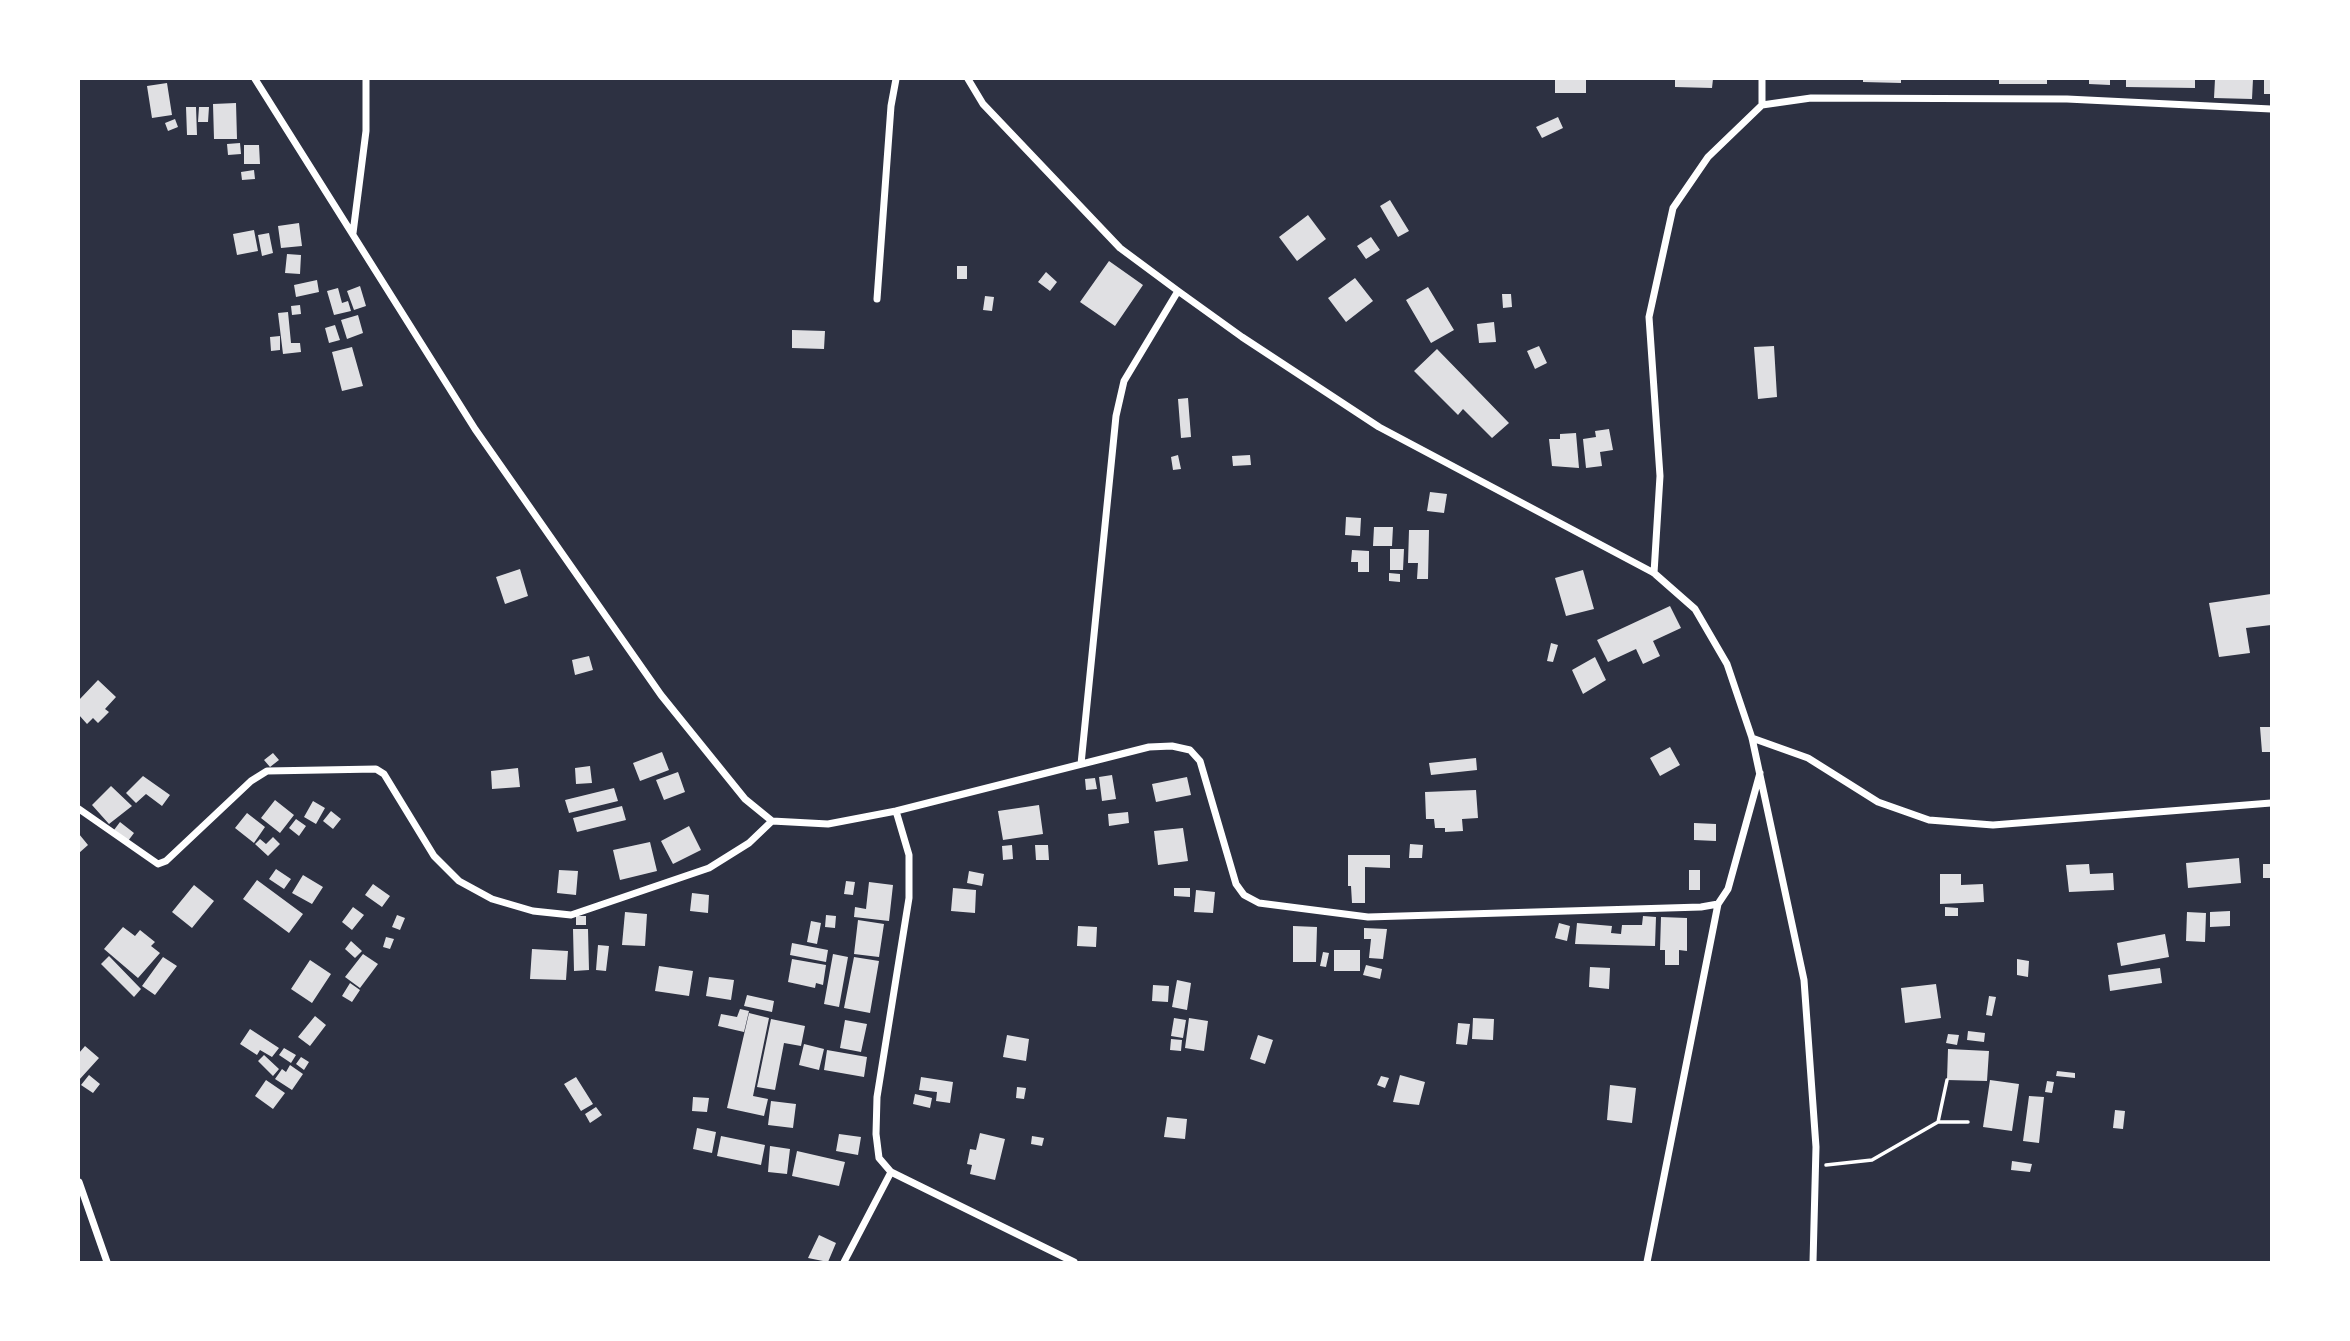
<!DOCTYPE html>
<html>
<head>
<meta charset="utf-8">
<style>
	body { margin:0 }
	#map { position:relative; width:2350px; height:1341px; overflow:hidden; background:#2d3142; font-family:Mulish,sans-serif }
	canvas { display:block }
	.frame { position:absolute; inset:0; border:80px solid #fff; pointer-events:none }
</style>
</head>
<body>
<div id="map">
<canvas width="2350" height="1341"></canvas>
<div class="frame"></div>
</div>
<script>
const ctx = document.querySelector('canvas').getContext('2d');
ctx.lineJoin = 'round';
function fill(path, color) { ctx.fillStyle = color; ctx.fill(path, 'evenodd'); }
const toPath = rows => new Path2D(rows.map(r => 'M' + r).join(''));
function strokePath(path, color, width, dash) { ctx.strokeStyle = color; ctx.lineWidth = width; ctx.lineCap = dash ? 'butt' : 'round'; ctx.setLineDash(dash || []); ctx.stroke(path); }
const building = toPath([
	[1555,79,1586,79,1586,93,1555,93],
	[1675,79,1713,79,1712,88,1675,87],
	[1863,79,1901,79,1901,83,1863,82],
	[1999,79,2047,79,2047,84,1999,84],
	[2089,79,2110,79,2110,85,2089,84],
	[2126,79,2195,79,2195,88,2126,87],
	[2215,79,2253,79,2252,99,2214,98],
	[2264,79,2271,79,2271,94,2264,94],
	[167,83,172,115,152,118,147,86],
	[236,103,237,139,214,139,213,104],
	[186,107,196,107,197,135,187,135],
	[199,107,209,107,208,122,198,122],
	[1558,117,1563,128,1542,138,1536,127],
	[175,119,178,127,168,131,165,123],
	[240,143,241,154,228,155,227,144],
	[244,145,259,145,260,164,244,164],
	[254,170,255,179,242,180,241,172],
	[1390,200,1409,231,1398,237,1380,206],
	[1308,215,1326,239,1297,261,1279,237],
	[299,223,302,246,281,248,278,226],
	[254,230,258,251,237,255,233,234],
	[269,233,273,253,262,256,258,235],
	[1371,237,1380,250,1366,259,1357,246],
	[287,254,301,255,300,274,285,273],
	[1109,261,1143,285,1115,326,1080,302],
	[957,266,967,266,967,279,957,279],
	[1046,272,1057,282,1050,291,1038,282],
	[1355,278,1373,301,1346,322,1328,298],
	[317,280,319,292,296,297,294,285],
	[360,286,366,306,354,310,347,291],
	[1428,287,1454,330,1431,343,1406,300],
	[338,288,342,303,348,301,351,311,334,315,327,291],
	[1502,294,1511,294,1512,307,1503,308],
	[985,296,994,297,992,311,983,310],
	[300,305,301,314,292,315,291,306],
	[288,312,291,343,300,343,301,352,283,354,278,313],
	[358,315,363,333,347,339,341,320],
	[1494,322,1496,342,1479,343,1477,324],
	[335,325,340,340,329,343,325,328],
	[792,330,825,331,824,349,792,348],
	[280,336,280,350,271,351,270,337],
	[1539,346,1547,363,1535,369,1527,351],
	[1774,346,1777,397,1758,399,1754,347],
	[352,347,363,386,342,391,332,352],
	[1437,349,1509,423,1492,438,1463,409,1458,415,1414,371],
	[1188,398,1191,437,1181,438,1178,399],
	[1609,429,1613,450,1600,452,1602,466,1586,468,1583,439,1596,437,1595,431],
	[1576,433,1579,468,1552,466,1549,439,1560,439,1560,434],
	[1178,455,1181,469,1173,470,1171,457],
	[1250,455,1251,465,1233,466,1232,456],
	[1430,492,1447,494,1444,513,1427,511],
	[1346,517,1361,518,1360,536,1345,535],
	[1374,527,1393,527,1392,546,1373,546],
	[1409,530,1429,530,1428,579,1417,579,1418,563,1408,563],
	[1390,549,1404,549,1403,570,1390,570],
	[1352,550,1369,551,1369,572,1358,572,1358,562,1351,562],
	[520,569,528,596,505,604,496,577],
	[1583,570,1594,609,1566,616,1555,578],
	[1389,573,1400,574,1400,582,1389,581],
	[2271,594,2271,625,2246,628,2250,653,2219,657,2209,603],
	[1670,606,1681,628,1653,641,1660,656,1643,664,1636,649,1608,662,1597,640],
	[1551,643,1558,645,1553,662,1547,661],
	[589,656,593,670,575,675,572,660],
	[1595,657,1606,680,1583,694,1572,670],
	[98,680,116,697,105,709,109,712,98,723,93,718,87,724,79,715,79,700],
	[2260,727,2271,727,2271,752,2262,752],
	[1670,747,1680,765,1660,776,1650,758],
	[662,752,669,770,640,781,633,763],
	[273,753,279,760,270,767,264,760],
	[1476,758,1477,770,1431,775,1429,763],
	[590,766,592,783,576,784,575,768],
	[518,768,520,787,492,789,491,771],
	[678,772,685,792,664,800,656,780],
	[1112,775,1116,799,1102,801,1099,777],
	[143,776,170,795,162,806,146,794,136,803,126,793],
	[1187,777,1191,795,1156,802,1152,784],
	[1095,778,1097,789,1086,790,1085,779],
	[111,786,132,806,109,824,92,805],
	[614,788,618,801,569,813,565,800],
	[1476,790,1478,818,1462,819,1463,831,1445,832,1445,828,1435,828,1434,819,1426,819,1425,792],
	[275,800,294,815,280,833,261,818],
	[313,801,325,808,316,824,304,817],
	[1039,805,1043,834,1003,840,998,811],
	[622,806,626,820,577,832,573,818],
	[331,811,341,819,333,829,323,821],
	[1128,812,1129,823,1109,826,1108,814],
	[247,813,265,827,254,843,235,828],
	[296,819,306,826,299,836,289,828],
	[120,822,134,833,128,841,114,830],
	[1694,823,1716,824,1716,841,1694,840],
	[689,826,701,850,673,864,661,841],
	[1183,828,1188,861,1158,865,1154,831],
	[79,834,88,845,79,853],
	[273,837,280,844,268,856,255,844,260,839,266,844],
	[650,842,657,871,620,880,613,850],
	[1410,844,1423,845,1422,858,1409,858],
	[1012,845,1013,859,1003,860,1002,846],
	[1035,845,1048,845,1049,860,1036,860],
	[1348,855,1390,855,1390,868,1365,867,1365,903,1352,903,1351,886,1348,886],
	[2239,858,2241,883,2188,888,2186,863],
	[2089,864,2090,874,2113,873,2114,890,2069,892,2066,865],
	[2263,864,2271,864,2271,878,2263,878],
	[276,869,291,879,284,889,269,879],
	[559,870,578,871,576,895,557,893],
	[1689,870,1700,870,1700,890,1689,890],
	[969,871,984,874,982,886,967,883],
	[1940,874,1961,874,1961,885,1983,884,1984,902,1940,904],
	[303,875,323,887,312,904,292,893],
	[257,880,303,914,289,933,243,899],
	[846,881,855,882,853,895,844,894],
	[869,882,893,885,889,921,854,917,855,907,866,909],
	[373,884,390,896,382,907,365,895],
	[194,885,214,901,192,928,172,912],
	[953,888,976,890,975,913,951,911],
	[1174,888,1190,888,1190,897,1174,896],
	[1196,890,1215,892,1213,913,1194,912],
	[692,893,709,895,708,913,690,911],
	[353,907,364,915,352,930,342,922],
	[1945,907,1958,908,1958,916,1945,916],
	[2230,911,2230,926,2210,927,2210,912],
	[625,912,647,914,645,946,622,945],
	[2187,912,2206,913,2205,942,2186,941],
	[397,915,405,918,400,930,392,927],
	[826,915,836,916,835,928,825,927],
	[576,916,586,916,586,925,576,925],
	[1643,916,1656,917,1655,946,1575,944,1577,923,1612,926,1611,933,1621,934,1622,925,1642,925],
	[1661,917,1687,918,1687,951,1679,950,1679,965,1665,965,1665,950,1660,950],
	[858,920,884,924,879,957,854,954],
	[811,921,821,923,817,944,807,942],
	[1559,923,1570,926,1567,941,1555,938],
	[1078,926,1097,927,1096,947,1077,946],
	[1293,926,1317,927,1316,962,1293,962],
	[123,927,135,936,140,930,155,942,151,946,160,953,138,978,104,949],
	[1364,928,1387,929,1383,959,1369,958,1371,939,1364,939],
	[573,929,588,929,589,970,574,971],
	[2165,934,2169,957,2121,966,2117,943],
	[386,937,394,939,390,949,383,947],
	[351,941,362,951,355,958,345,949],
	[792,943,828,950,826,962,790,955],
	[598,945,609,946,606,971,596,970],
	[532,949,568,951,566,980,530,979],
	[1334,950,1360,950,1360,971,1334,971],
	[1323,952,1329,953,1326,967,1320,966],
	[363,954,378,964,360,988,345,977],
	[833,954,848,957,839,1007,824,1004],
	[109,956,141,989,134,997,101,964],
	[163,957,177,966,155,995,142,986],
	[854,957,879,961,870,1013,844,1008],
	[792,959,826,965,823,985,816,983,815,988,788,982],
	[2017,959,2029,961,2028,977,2017,975],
	[310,960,331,974,312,1003,291,989],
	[1366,965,1382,969,1380,979,1363,975],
	[659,966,693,971,689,996,655,991],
	[1590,967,1610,968,1609,989,1589,987],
	[2160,968,2162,983,2110,991,2108,975],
	[709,977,734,980,731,1000,706,996],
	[1177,980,1191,983,1187,1010,1172,1007],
	[350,983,360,990,352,1002,342,996],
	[1936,984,1941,1018,1905,1023,1901,988],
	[1153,985,1169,986,1168,1002,1152,1001],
	[747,995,774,1001,772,1012,744,1006],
	[1989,996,1996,997,1992,1016,1986,1015],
	[740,1009,749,1011,744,1032,718,1026,721,1014,737,1017],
	[749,1013,769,1018,753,1096,768,1099,764,1116,727,1108],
	[315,1016,326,1025,310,1046,298,1037],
	[1174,1018,1186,1020,1183,1038,1171,1036],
	[1189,1018,1208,1021,1204,1051,1185,1048],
	[1473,1018,1494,1019,1493,1040,1472,1039],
	[771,1019,805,1026,801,1046,784,1043,775,1090,757,1087],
	[845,1020,867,1024,861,1052,840,1048],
	[1458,1023,1470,1024,1467,1045,1456,1044],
	[250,1029,279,1048,272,1057,260,1050,257,1055,240,1044],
	[1968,1031,1985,1033,1984,1042,1967,1040],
	[1948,1034,1959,1035,1957,1045,1946,1043],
	[1007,1035,1029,1039,1026,1061,1003,1057],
	[1258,1035,1273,1040,1265,1064,1250,1059],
	[1171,1039,1182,1040,1181,1051,1170,1050],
	[804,1044,824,1049,819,1070,799,1065],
	[85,1046,99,1058,79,1080,79,1053],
	[284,1048,296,1055,291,1063,279,1055],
	[1948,1049,1989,1051,1987,1081,1947,1080],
	[827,1050,867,1057,864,1077,824,1070],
	[264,1055,279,1069,273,1076,258,1061],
	[301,1057,309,1062,304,1070,296,1064],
	[290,1065,303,1074,292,1090,275,1079,282,1069,286,1072],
	[2057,1071,2075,1073,2075,1078,2056,1076],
	[89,1075,100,1084,93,1093,81,1085],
	[1400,1075,1425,1082,1419,1105,1393,1102],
	[1381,1076,1389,1078,1385,1088,1377,1085],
	[576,1077,593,1104,581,1111,564,1084],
	[921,1077,953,1082,950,1103,936,1101,937,1092,919,1090],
	[266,1080,285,1093,273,1109,255,1096],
	[1990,1080,2019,1084,2012,1131,1983,1127],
	[2047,1081,2054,1082,2052,1093,2045,1092],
	[1610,1085,1636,1088,1632,1123,1607,1120],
	[1017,1087,1026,1088,1024,1099,1016,1098],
	[915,1094,932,1098,930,1108,913,1104],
	[2029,1096,2044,1097,2039,1143,2023,1141],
	[693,1097,709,1098,707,1112,692,1111],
	[771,1101,796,1104,793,1128,768,1125],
	[596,1107,602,1115,590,1123,585,1114],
	[2115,1110,2125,1111,2123,1129,2113,1128],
	[1167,1117,1187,1119,1185,1139,1164,1137],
	[697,1128,716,1132,712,1153,693,1149],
	[980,1133,1005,1139,995,1180,970,1174,972,1165,967,1164,970,1149,976,1150],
	[839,1134,861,1137,858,1155,836,1151],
	[721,1136,765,1145,761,1165,717,1156],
	[1032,1136,1044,1138,1042,1146,1031,1144],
	[770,1146,790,1149,787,1174,768,1172],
	[797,1151,845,1162,839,1186,792,1176],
	[2012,1161,2032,1164,2030,1172,2011,1170],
	[819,1235,836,1243,828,1262,808,1258]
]);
const path = toPath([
	[1938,1122,1968,1122],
	[1826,1165,1872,1160,1938,1122,1947,1080]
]);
const minor = toPath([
	[255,79,475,429,661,695,745,799,772,821,828,824,896,811,1149,747,1172,746,1190,750,1200,761,1236,884,1244,895,1259,903,1368,917,1701,907,1718,904],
	[968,79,983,104,1120,248,1178,291,1242,337,1379,427,1654,573,1695,609,1727,664,1752,738,1804,980,1816,1147,1813,1262],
	[1762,105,1762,79],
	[353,233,366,131,366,79],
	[877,299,891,106,896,79],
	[1654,573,1660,476,1649,317,1673,208,1708,157,1762,105,1811,98,2067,99,2271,109],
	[1752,738,1808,758,1878,802,1929,820,1993,825,2271,803],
	[1081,764,1116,416,1124,381,1178,291],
	[79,809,158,864,166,861,251,781,267,771,376,769,384,774,434,856,459,881,492,899,533,911,571,915,709,868,749,843,772,821],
	[896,811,909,855,909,898,877,1097,876,1134,879,1158,891,1172,1074,1262],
	[79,1182,107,1262],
	[844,1262,891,1172],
	[1647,1262,1718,904,1728,889,1760,773]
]);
fill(building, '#e0e0e3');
strokePath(path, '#fff', 3.5);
strokePath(minor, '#fff', 7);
</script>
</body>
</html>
